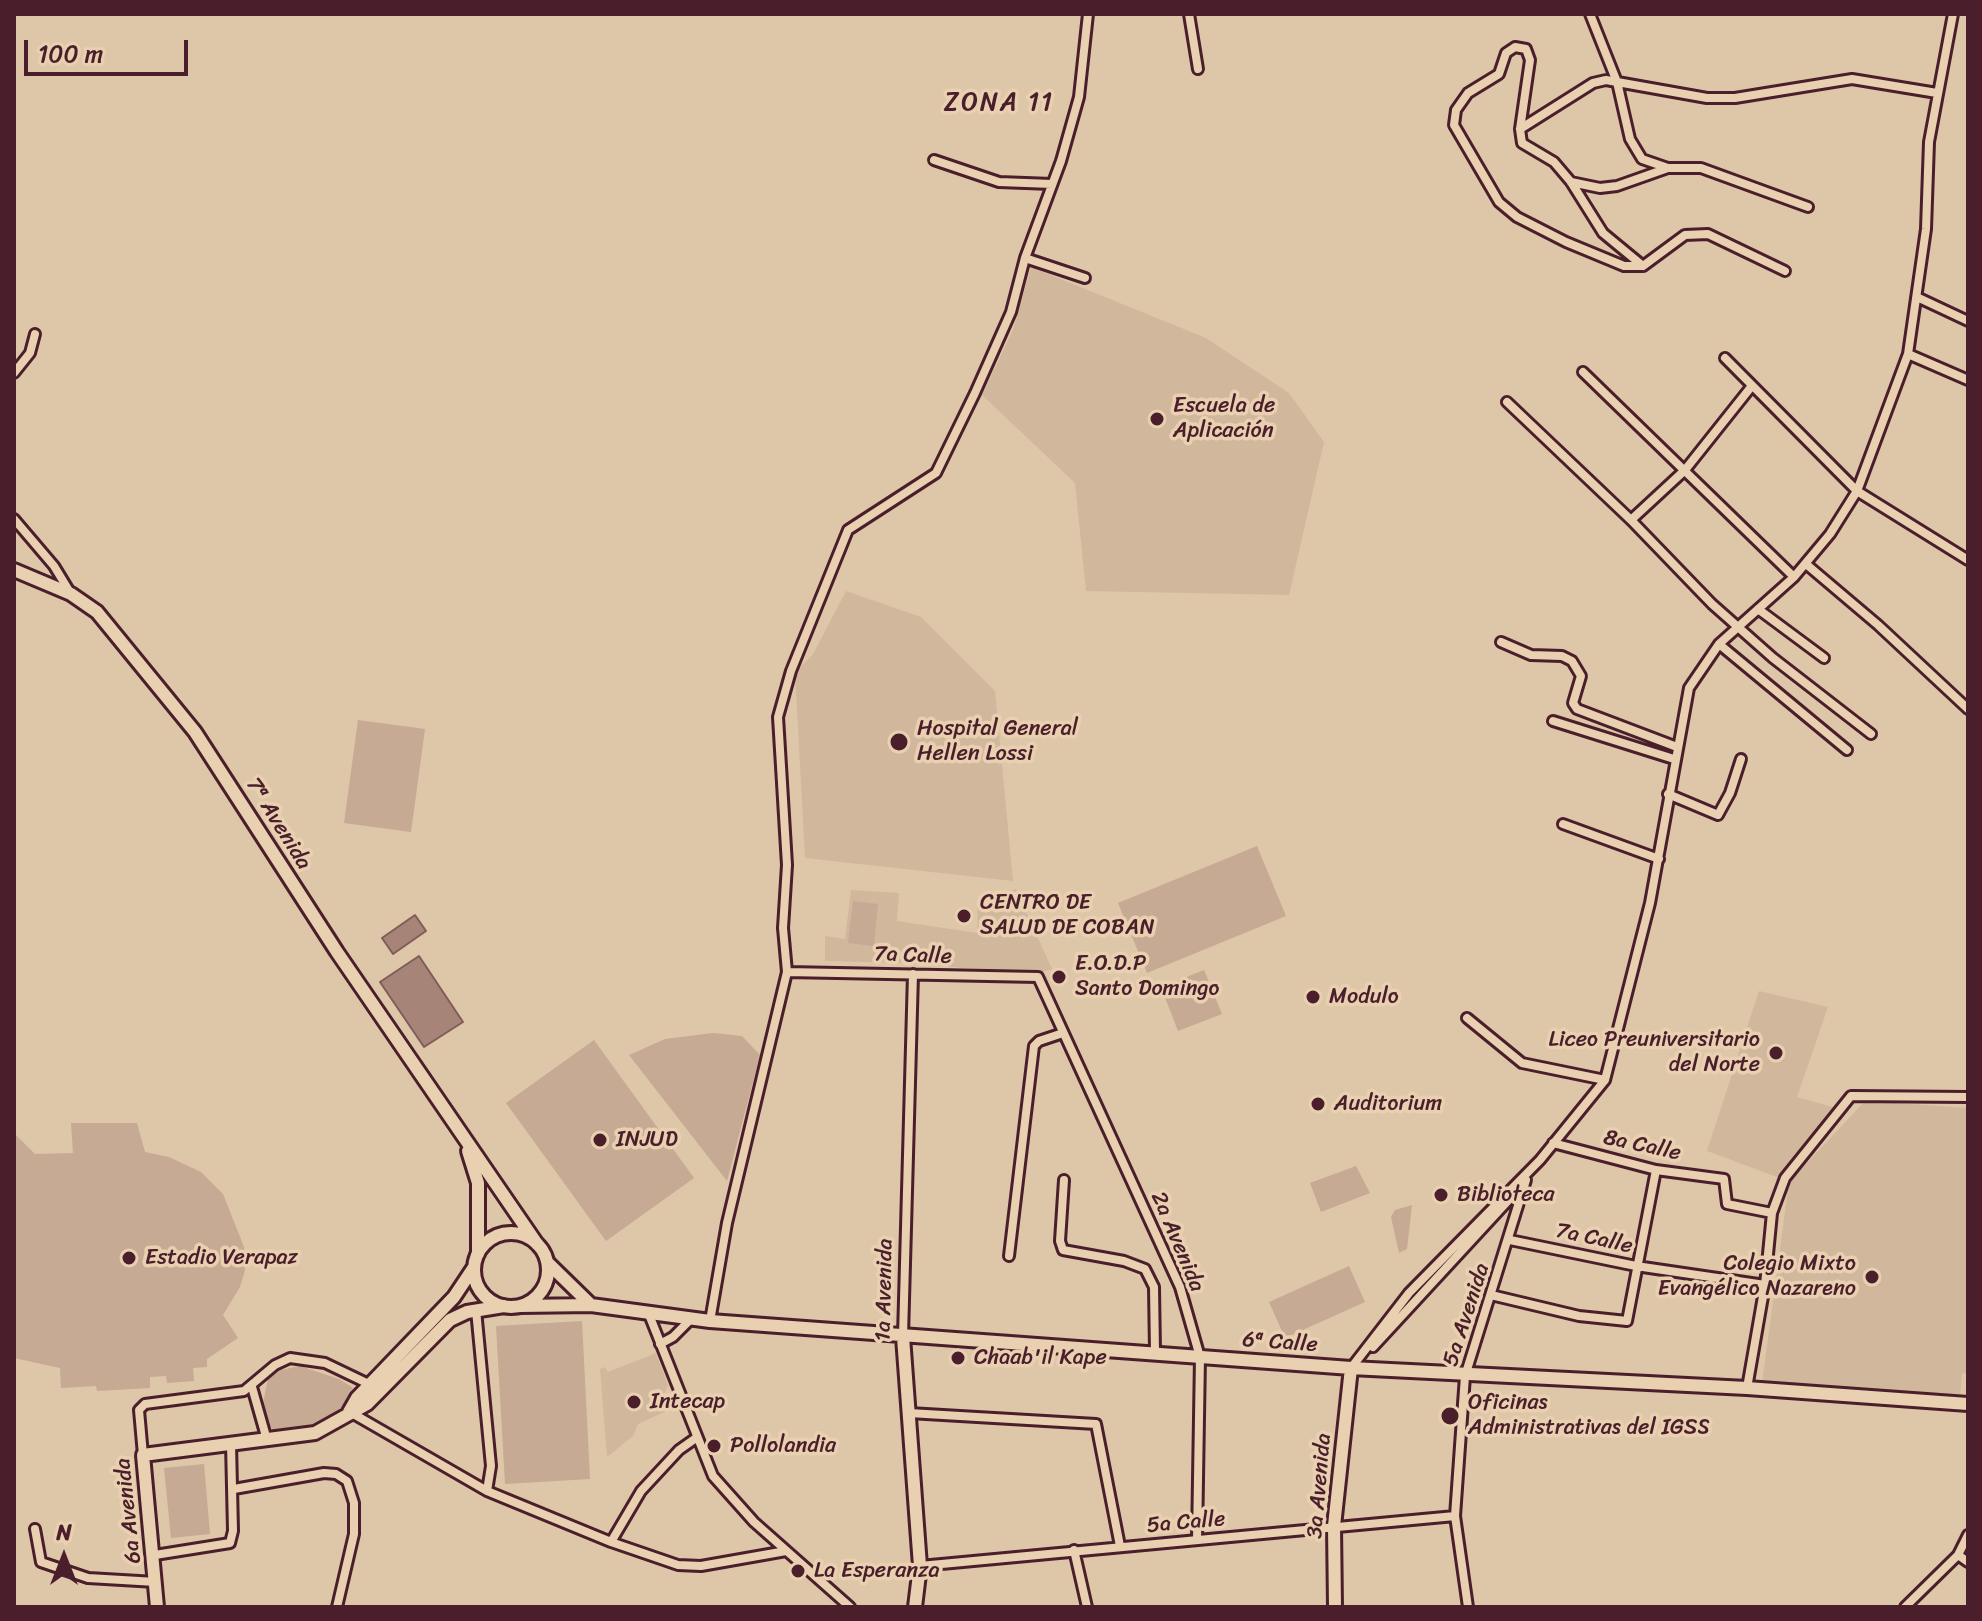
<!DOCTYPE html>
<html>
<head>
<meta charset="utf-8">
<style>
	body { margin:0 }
	#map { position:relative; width:1982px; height:1621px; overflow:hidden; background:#dec6a8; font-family:Sriracha,sans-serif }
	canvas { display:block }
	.frame { position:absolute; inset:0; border:16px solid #4a1f2b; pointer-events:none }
	.north { position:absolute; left:24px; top:1517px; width:80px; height:80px; -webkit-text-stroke:6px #e8d0b0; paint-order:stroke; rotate:0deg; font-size:22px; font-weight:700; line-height:32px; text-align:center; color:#4a1f2b }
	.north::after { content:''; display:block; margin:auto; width:28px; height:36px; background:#4a1f2b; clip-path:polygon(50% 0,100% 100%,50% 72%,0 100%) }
	.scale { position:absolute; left:24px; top:40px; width:164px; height:36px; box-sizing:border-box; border:4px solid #4a1f2b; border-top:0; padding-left:10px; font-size:24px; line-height:28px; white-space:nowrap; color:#4a1f2b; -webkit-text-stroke:6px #e8d0b0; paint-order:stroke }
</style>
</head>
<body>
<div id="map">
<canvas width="1982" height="1621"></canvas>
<div class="frame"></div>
<div class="north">N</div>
<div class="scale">100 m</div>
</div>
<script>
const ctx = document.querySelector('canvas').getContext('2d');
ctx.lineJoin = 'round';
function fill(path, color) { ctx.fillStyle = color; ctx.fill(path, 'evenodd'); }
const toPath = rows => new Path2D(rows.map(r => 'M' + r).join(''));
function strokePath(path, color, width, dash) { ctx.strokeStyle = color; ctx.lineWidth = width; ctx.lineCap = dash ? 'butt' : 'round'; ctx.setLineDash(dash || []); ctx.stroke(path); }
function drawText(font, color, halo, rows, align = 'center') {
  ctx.font = font + ' Sriracha,sans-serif'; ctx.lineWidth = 7; ctx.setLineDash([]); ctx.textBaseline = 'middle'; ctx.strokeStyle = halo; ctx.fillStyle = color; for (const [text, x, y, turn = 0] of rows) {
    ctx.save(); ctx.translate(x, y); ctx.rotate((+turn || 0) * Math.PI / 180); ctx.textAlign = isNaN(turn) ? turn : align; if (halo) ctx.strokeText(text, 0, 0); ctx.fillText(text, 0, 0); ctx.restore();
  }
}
const built = toPath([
	[1031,267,1206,338,1289,393,1324,442,1289,595,1086,591,1075,483,982,395,1013,330],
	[846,591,921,617,995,691,1013,881,805,858,795,672,813,654],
	[1016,889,1052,969,1036,974,905,963,825,961,825,936,845,939,851,890,899,893,897,921,977,933,978,900],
	[1759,991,1828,1007,1797,1097,1840,1109,1782,1179,1707,1151],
	[1865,1101,1968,1108,1968,1372,1962,1374,1960,1397,1762,1383,1789,1182],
	[656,1353,668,1385,664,1394,671,1409,638,1424,633,1436,607,1457,600,1369,605,1367,608,1372]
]);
const green = toPath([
	[358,720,425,729,411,832,344,823],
	[1257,846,1286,916,1147,973,1118,903],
	[853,901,878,904,874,946,848,943],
	[1204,970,1222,1014,1178,1031,1161,987],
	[713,1033,742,1036,760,1055,727,1181,629,1055,665,1039],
	[594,1040,694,1178,606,1241,506,1103],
	[71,1123,137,1123,145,1152,169,1157,201,1172,223,1194,244,1247,245,1270,240,1287,223,1315,238,1338,207,1359,207,1367,193,1368,194,1381,167,1383,166,1376,150,1377,150,1388,97,1391,96,1386,61,1388,60,1368,14,1358,14,1133,35,1154,73,1153],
	[1356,1166,1370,1193,1321,1212,1310,1183],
	[1412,1205,1407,1249,1399,1253,1391,1217,1395,1210],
	[1349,1266,1365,1302,1285,1338,1269,1302],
	[582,1321,590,1479,505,1484,496,1326],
	[300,1366,339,1379,353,1388,346,1402,332,1418,307,1428,275,1433,267,1422,262,1408,268,1379,281,1370],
	[204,1464,210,1534,171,1538,164,1468]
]);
const water = toPath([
	[415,915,426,931,393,954,382,938,415,915],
	[419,956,463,1022,424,1047,380,982,419,956]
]);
const street = toPath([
	[1189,14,1198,69],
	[1590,14,1617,82,1630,139,1642,159,1668,168,1701,168,1808,207],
	[1520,129,1593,83,1606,80,1707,98,1735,98,1852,79,1937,93],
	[934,160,999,182,1052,184],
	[1571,182,1600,188,1617,186,1668,168],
	[1025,258,1085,278],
	[1643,266,1603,233,1571,182,1554,162,1522,143,1520,129,1530,60,1526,49,1515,47,1506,53,1499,74,1468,93,1456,110,1454,125,1499,202,1517,217,1566,242,1624,266,1643,266,1685,235,1708,234,1785,271],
	[1919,298,1968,321],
	[1908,354,1968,380],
	[1725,358,1857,491,1968,560],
	[1583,372,1794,577],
	[14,373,30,353,35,334],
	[1507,402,1631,520,1712,604,1773,658,1871,734],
	[14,519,54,566,71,594],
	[1631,520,1685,470,1751,387],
	[1806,564,1878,625,1968,709],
	[1758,609,1824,658],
	[1501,642,1531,655,1562,656,1572,661,1581,676,1573,703,1577,709,1677,747],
	[1719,644,1847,750],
	[1553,721,1674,759],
	[1668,794,1718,815,1730,793,1741,759],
	[1563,824,1659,859],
	[787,972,1038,977,1180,1287,1200,1357,1197,1540],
	[1467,1018,1522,1063,1605,1080],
	[1553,1143,1656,1170,1724,1179,1727,1204,1772,1213],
	[1064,1180,1060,1241,1063,1250,1124,1261,1145,1269,1154,1287,1155,1352],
	[1510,1240,1636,1266,1765,1285],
	[1009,1256,1034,1046,1039,1041,1063,1033],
	[1491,1295,1579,1316,1627,1321,1656,1170],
	[476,1310,491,1466,487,1491],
	[648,1312,713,1476,754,1522,850,1607],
	[710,1321,727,1223,787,972,783,928,787,865,778,717,791,671,848,530,936,473,975,393,1011,312,1025,258,1061,161,1079,97,1088,14],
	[903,1336,913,974],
	[660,1344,673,1337,692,1318],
	[1373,1347,1516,1192],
	[1351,1368,1409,1293,1540,1160,1605,1080,1650,903,1689,688,1719,644,1794,577,1830,534,1857,491,1908,354,1926,229,1929,142,1953,14],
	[252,1387,267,1440],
	[1747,1388,1765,1285,1772,1213,1785,1178,1851,1096,1968,1097],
	[350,1412,487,1491,611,1542,678,1565,701,1566,786,1551],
	[909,1413,1096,1424,1120,1546],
	[143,1455,139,1410,145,1404,244,1391,275,1365,290,1358,325,1363,373,1386],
	[234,1489,324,1473,336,1474,347,1481,354,1503,354,1534,337,1607],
	[35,1529,41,1562,88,1578,156,1582],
	[611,1542,641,1491,679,1450,696,1438],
	[1074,1550,1087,1607],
	[155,1555,230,1543,233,1531,231,1443],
	[1958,1555,1968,1562],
	[920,1566,1455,1516],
	[1468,1607,1455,1516,1465,1376,1526,1180],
	[1905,1607,1958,1555,1968,1535]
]);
const secondary = toPath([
	[14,570,71,594,97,612,195,732,337,952,537,1244],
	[468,1151,478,1183,478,1254],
	'474 1270a37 37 0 1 1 74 0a37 37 0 1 1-74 0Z',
	[547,1262,591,1305],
	[520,1306,591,1305,710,1321,1351,1368,1747,1388,1968,1404],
	[903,1337,920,1566,915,1607],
	[349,1412,357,1398,454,1297,474,1267],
	[157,1607,143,1455,315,1433,367,1404,450,1320,467,1312,504,1306],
	[1335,1607,1334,1526,1351,1368]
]);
const markers = [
	[1157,419,8,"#4a1f2b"],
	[899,742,10,"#4a1f2b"],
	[964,916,8,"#4a1f2b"],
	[1059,977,8,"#4a1f2b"],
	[1313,997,8,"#4a1f2b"],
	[1776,1053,8,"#4a1f2b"],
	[1318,1104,8,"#4a1f2b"],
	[600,1140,8,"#4a1f2b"],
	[1441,1195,8,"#4a1f2b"],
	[129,1258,8,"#4a1f2b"],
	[1872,1277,8,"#4a1f2b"],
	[958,1358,8,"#4a1f2b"],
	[634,1402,8,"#4a1f2b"],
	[1450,1416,10,"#4a1f2b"],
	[714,1446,8,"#4a1f2b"],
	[798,1571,8,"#4a1f2b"]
];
const poiNames = [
	["Escuela de",1173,406],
	["Aplicación",1173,431],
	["Hospital General",917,729],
	["Hellen Lossi",917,754],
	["CENTRO DE",980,903],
	["SALUD DE COBAN",980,928],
	["E.O.D.P",1075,964],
	["Santo Domingo",1075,989],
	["Modulo",1329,997],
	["Liceo Preuniversitario",1760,1040,"right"],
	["del Norte",1760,1065,"right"],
	["Auditorium",1334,1104],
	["INJUD",616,1140],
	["Biblioteca",1457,1195],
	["Estadio Verapaz",145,1258],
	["Colegio Mixto",1856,1264,"right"],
	["Evangélico Nazareno",1856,1289,"right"],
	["Chaab'il Kape",974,1358],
	["Intecap",650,1402],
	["Oficinas",1468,1403],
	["Administrativas del IGSS",1468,1428],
	["Pollolandia",730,1446],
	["La Esperanza",814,1571]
];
const streetNames = [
	["7ª Avenida",278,824,58],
	["7a Calle",913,956,2],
	["8a Calle",1642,1146,12],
	["7a Calle",1594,1239,12],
	["2a Avenida",1177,1242,67],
	["1a Avenida",885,1290,-89],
	["5a Avenida",1467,1315,-72],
	["6ª Calle",1280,1343,4],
	["3a Avenida",1320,1486,-85],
	["6a Avenida",129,1511,-96],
	["5a Calle",1186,1523,-5]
];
const quarterNames = [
	["ZONA 11",999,103]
];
fill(built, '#d1b89d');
fill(green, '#c6aa93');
fill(water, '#a68578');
strokePath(water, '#815c59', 2);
strokePath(street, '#4a1f2b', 14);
strokePath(secondary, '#4a1f2b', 18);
strokePath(street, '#e8d0b0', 8);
strokePath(secondary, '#e8d0b0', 12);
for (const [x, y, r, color] of markers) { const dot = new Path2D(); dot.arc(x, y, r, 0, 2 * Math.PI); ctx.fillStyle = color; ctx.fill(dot); strokePath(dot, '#e8d0b0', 3); }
drawText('22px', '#4a1f2b', '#e8d0b0', poiNames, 'left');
drawText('22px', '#4a1f2b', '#e8d0b0', streetNames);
ctx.letterSpacing = '2px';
drawText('26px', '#4a1f2b', '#e8d0b0', quarterNames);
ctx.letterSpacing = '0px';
</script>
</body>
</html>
